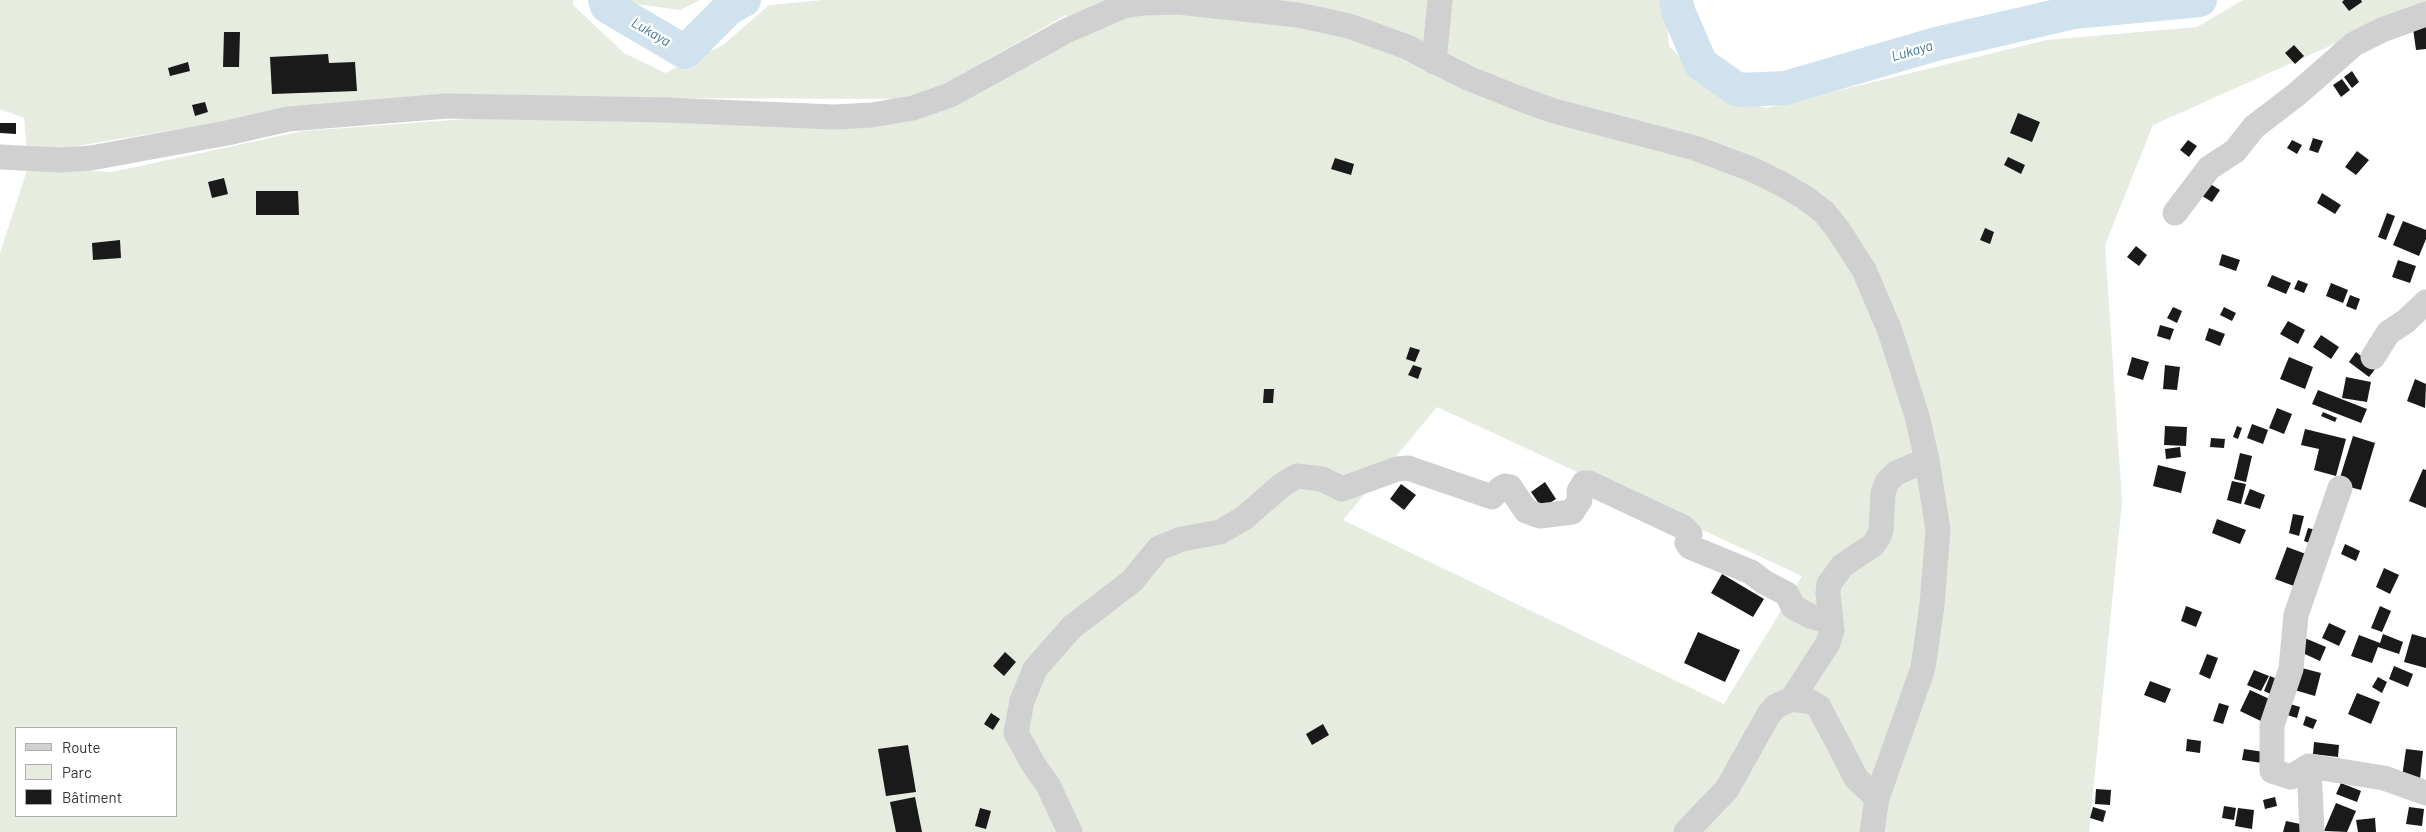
<!DOCTYPE html>
<html>
<head>
<meta charset="utf-8">
<style>
	body { margin:0 }
	#map { position:relative; width:2426px; height:832px; overflow:hidden; background:#fff; font-family:Barlow,sans-serif }
	canvas { display:block }
	.legend { position:absolute; left:15px; top:727px; width:162px; height:90px; box-sizing:border-box; background:#fff; border:1px solid #adadad; margin:0; padding:6px 9px; list-style:none; font-size:15px; color:#333 }
	.legend li { display:flex; align-items:center; gap:10px; height:25px }
	.legend b { width:25px; border:1px solid #adadad }
</style>
</head>
<body>
<div id="map">
<canvas width="2426" height="832"></canvas>
<ul class="legend">
<li><b style="height:6px;background:#d0d0d0"></b>Route</li>
<li><b style="height:14px;background:#e6ecdf"></b>Parc</li>
<li><b style="height:14px;background:#1a1a1a"></b>Bâtiment</li>
</ul>
</div>
<script>
const ctx = document.querySelector('canvas').getContext('2d');
ctx.lineJoin = 'round';
function fill(path, color) { ctx.fillStyle = color; ctx.fill(path, 'evenodd'); }
const toPath = rows => new Path2D(rows.map(r => 'M' + r).join(''));
function strokePath(path, color, width, dash) { ctx.strokeStyle = color; ctx.lineWidth = width; ctx.lineCap = dash ? 'butt' : 'round'; ctx.setLineDash(dash || []); ctx.stroke(path); }
function drawText(font, color, halo, rows, align = 'center') {
  ctx.font = font + ' Barlow,sans-serif'; ctx.lineWidth = 5; ctx.setLineDash([]); ctx.textBaseline = 'middle'; ctx.strokeStyle = halo; ctx.fillStyle = color; for (const [text, x, y, turn = 0] of rows) {
    ctx.save(); ctx.translate(x, y); ctx.rotate((+turn || 0) * Math.PI / 180); ctx.textAlign = isNaN(turn) ? turn : align; if (halo) ctx.strokeText(text, 0, 0); ctx.fillText(text, 0, 0); ctx.restore();
  }
}
const green = toPath([
	[0,0,573,0,573,5,624,53,665,73,723,45,769,5,823,0,1665,0,1669,46,1713,90,1766,108,2047,40,2197,27,2243,0,2426,0,2426,3,2153,125,2105,245,2122,502,2089,832,0,832,0,253,28,167,112,172,303,131,535,114,908,121,1082,37,1066,15,919,99,638,98,248,118,27,154,24,118,0,109],
	[1437,407,1802,576,1724,704,1343,520],
	[16,728,176,728,176,816,16,816],
	[623,0,700,0,680,10,622,2]
]);
const river = toPath([
	[605,0,607,6,685,52,729,8,744,0],
	[1676,0,1678,11,1701,64,1738,90,1785,88,1936,44,2074,12,2200,0]
]);
const building = toPath([
	[2344,0,2361,0,2362,2,2349,11,2342,2],
	[2426,26,2426,49,2416,50,2413,28],
	[224,32,240,32,239,67,223,67],
	[2294,45,2304,56,2295,64,2285,53],
	[328,54,329,63,355,62,357,91,272,94,270,57],
	[188,62,190,71,170,76,168,68],
	[2352,71,2359,82,2352,88,2344,77],
	[2342,79,2350,90,2341,97,2333,85],
	[205,102,208,112,195,116,192,105],
	[2018,113,2040,122,2032,142,2010,133],
	[0,123,16,123,16,134,0,133],
	[2313,138,2323,141,2318,153,2309,150],
	[2188,140,2197,146,2189,157,2180,150],
	[2292,140,2302,145,2297,154,2287,148],
	[2357,151,2369,160,2356,175,2345,167],
	[2008,157,2025,165,2021,174,2004,165],
	[1335,158,1354,164,1351,175,1331,169],
	[224,178,228,194,212,198,208,182],
	[2207,182,2220,190,2212,202,2199,194],
	[256,191,298,191,299,215,256,215],
	[2322,193,2341,205,2335,214,2317,203],
	[2387,213,2395,216,2386,240,2378,237],
	[2403,221,2426,230,2426,239,2419,256,2393,245],
	[1985,228,1994,232,1990,244,1980,240],
	[120,240,121,258,93,260,92,243],
	[2136,246,2147,255,2139,266,2127,257],
	[2222,254,2240,260,2236,271,2219,265],
	[2398,260,2416,266,2410,283,2392,277],
	[2272,275,2291,283,2286,294,2267,286],
	[2298,280,2308,284,2304,293,2294,289],
	[2331,283,2348,290,2343,303,2326,296],
	[2350,295,2360,299,2356,310,2346,306],
	[2173,307,2182,311,2177,323,2167,318],
	[2224,307,2236,313,2232,321,2220,315],
	[2288,321,2305,330,2298,344,2280,334],
	[2160,325,2174,329,2170,340,2157,336],
	[2209,328,2225,334,2220,346,2205,340],
	[2321,335,2339,347,2331,359,2313,347],
	[1410,347,1420,350,1415,362,1406,359],
	[2356,352,2376,368,2369,377,2349,362],
	[2132,357,2149,362,2143,380,2127,375],
	[2289,357,2313,367,2305,389,2280,379],
	[1413,365,1422,368,1418,379,1408,375],
	[2165,365,2180,367,2177,390,2163,389],
	[2346,377,2371,382,2367,402,2342,398],
	[2415,379,2426,384,2425,408,2407,401],
	[1264,389,1274,389,1273,403,1263,403],
	[2318,390,2367,409,2361,423,2312,404],
	[2277,408,2292,414,2284,434,2269,428],
	[2323,412,2337,418,2335,422,2321,416],
	[2252,424,2268,430,2263,444,2247,438],
	[2165,426,2187,427,2186,446,2164,445],
	[2237,426,2242,428,2238,439,2233,437],
	[2305,429,2346,439,2336,476,2314,470,2319,449,2301,445],
	[2353,436,2375,443,2361,490,2338,484],
	[2211,438,2225,439,2224,448,2210,447],
	[2180,447,2181,457,2166,459,2165,449],
	[2240,453,2252,456,2246,482,2234,479],
	[2158,465,2186,472,2181,493,2153,486],
	[2423,469,2426,470,2426,508,2409,501],
	[2232,481,2246,484,2241,504,2227,500],
	[1545,482,1556,499,1542,508,1531,492],
	[1401,484,1416,495,1404,510,1390,499],
	[2250,489,2265,495,2260,509,2244,504],
	[2293,514,2304,516,2299,536,2289,533],
	[2217,519,2246,530,2240,544,2212,533],
	[2308,528,2320,531,2315,545,2304,541],
	[2345,544,2360,551,2356,561,2341,554],
	[2287,547,2314,557,2302,589,2275,579],
	[2384,568,2399,575,2390,594,2376,587],
	[1722,574,1764,599,1753,617,1711,593],
	[2186,606,2202,612,2196,627,2181,621],
	[2380,606,2391,611,2382,632,2371,628],
	[2329,623,2346,631,2339,646,2322,638],
	[1698,632,1740,650,1725,682,1684,663],
	[2383,634,2403,642,2399,654,2378,647,2372,663,2351,656,2359,635,2380,643],
	[2412,634,2426,638,2426,668,2404,662],
	[2300,636,2326,647,2320,661,2294,649],
	[1005,652,1016,662,1004,676,993,666],
	[2207,654,2218,658,2210,679,2199,674],
	[2394,666,2413,674,2408,687,2389,679],
	[2298,667,2321,673,2315,696,2291,689],
	[2254,670,2269,676,2261,691,2247,685],
	[2270,676,2286,683,2279,698,2264,691],
	[2378,677,2387,682,2382,693,2372,687],
	[2150,681,2171,689,2165,703,2144,695],
	[2250,690,2276,702,2265,723,2240,711],
	[2357,693,2380,702,2371,724,2348,714],
	[2219,703,2229,706,2223,724,2213,721],
	[2287,703,2300,707,2297,718,2284,714],
	[991,713,1000,719,993,730,984,724],
	[2306,716,2317,720,2313,729,2303,725],
	[1323,724,1329,735,1312,745,1306,734],
	[2187,739,2201,741,2200,753,2186,751],
	[2314,742,2339,745,2338,757,2313,754],
	[908,745,916,792,886,796,878,749],
	[2244,749,2264,752,2262,763,2242,760],
	[2406,749,2423,751,2420,779,2402,777],
	[2341,783,2361,791,2357,802,2336,794],
	[2096,789,2111,790,2110,805,2095,804],
	[915,797,922,832,896,832,890,802],
	[2275,797,2277,806,2265,809,2263,800],
	[2336,803,2356,811,2347,832,2324,831],
	[2224,806,2236,808,2234,820,2222,818],
	[2093,807,2106,811,2103,822,2090,818],
	[2409,807,2424,809,2422,826,2406,824],
	[980,808,991,811,986,829,975,826],
	[2238,808,2254,810,2252,829,2235,826],
	[2375,818,2376,832,2358,832,2356,820],
	[2286,821,2305,825,2304,832,2283,832]
]);
const minor = toPath([
	[1434,62,1440,0],
	[0,157,60,160,91,158,227,133,288,119,447,106,668,110,834,117,872,115,913,108,950,95,1066,31,1123,6,1144,3,1178,2,1298,15,1349,26,1407,47,1468,78,1518,98,1554,111,1695,148,1751,169,1780,183,1804,197,1824,212,1839,231,1864,270,1890,331,1917,416,1927,460,1938,530,1932,605,1923,668,1877,798,1872,832],
	[2175,213,2209,168,2235,151,2254,127,2297,94,2354,44,2382,30,2426,14],
	[2373,357,2388,333,2406,321,2426,302],
	[2340,488,2296,615,2291,669,2272,725,2272,771,2291,777,2309,766,2384,778,2426,793],
	[1792,699,1828,643,1832,631,1828,593,1829,584,1842,566,1873,545,1878,538,1881,530,1883,493,1887,482,1896,473,1927,460],
	[2309,766,2312,832],
	[1070,832,1048,785,1035,767,1016,733,1022,701,1035,669,1072,627,1132,581,1159,548,1182,539,1220,532,1244,518,1282,485,1297,476,1322,479,1342,489,1397,469,1408,468,1492,497,1500,489,1505,486,1510,487,1526,511,1540,516,1572,512,1580,500,1579,491,1584,483,1589,483,1683,527,1690,534,1687,543,1690,547,1751,572,1764,582,1787,594,1793,607,1810,616,1831,622],
	[1686,832,1727,789,1769,714,1776,706,1792,699,1811,702,1819,707,1856,778,1877,798]
]);
const waterNames = [
	["Lukaya",651,32,30],
	["Lukaya",1912,51,-16]
];
fill(green, '#e6ecdf');
strokePath(river, '#cfe2ee', 34);
fill(building, '#1a1a1a');
strokePath(minor, '#d0d0d0', 25);
drawText('italic 14px', '#3f7597', '#fff', waterNames);
</script>
</body>
</html>
